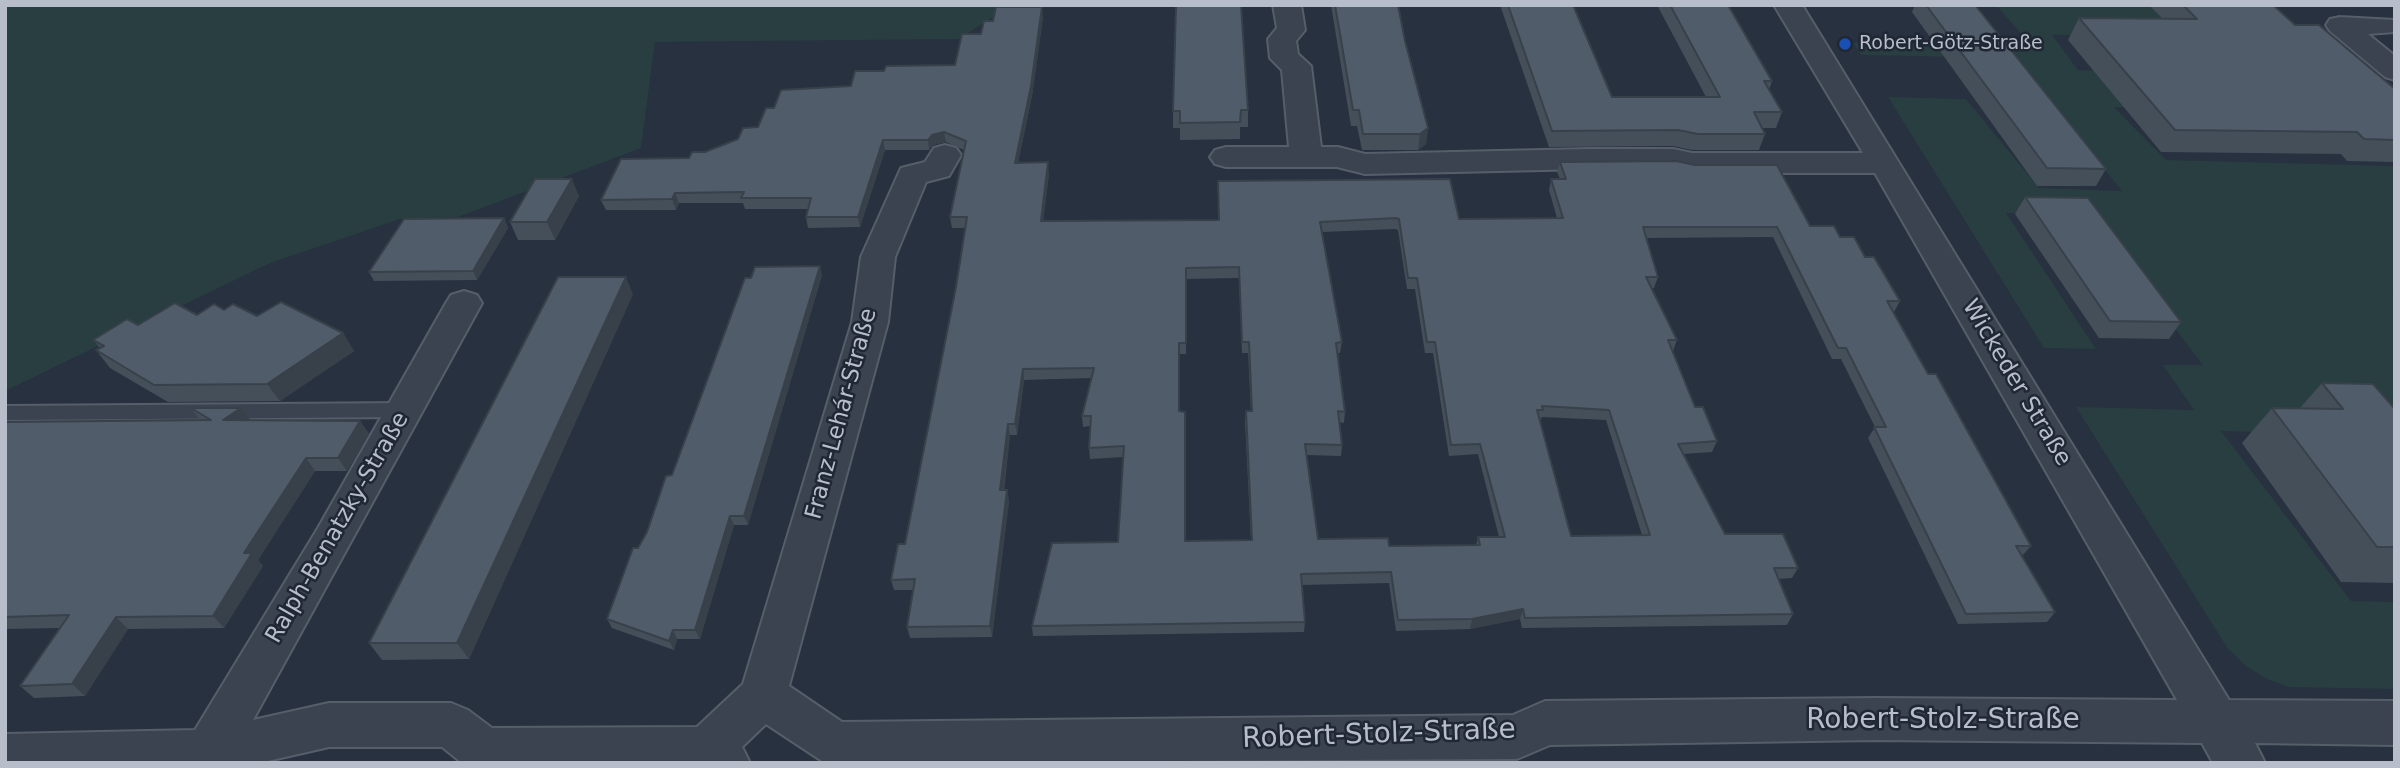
<!DOCTYPE html>
<html>
<head>
<meta charset="utf-8">
<style>
	body { margin:0 }
	#map { position:relative; width:2400px; height:768px; overflow:hidden; background:#27313f; font-family:"DejaVu Sans",sans-serif }
	canvas { display:block }
	.frame { position:absolute; inset:0; border:7px solid #b7bec9; pointer-events:none }
</style>
</head>
<body>
<div id="map">
<canvas width="2400" height="768"></canvas>
<div class="frame"></div>
</div>
<script>
const ctx = document.querySelector('canvas').getContext('2d');
ctx.lineJoin = 'round';
function fill(path, color) { ctx.fillStyle = color; ctx.fill(path, 'evenodd'); }
const toPath = rows => new Path2D(rows.map(r => 'M' + r).join(''));
function strokePath(path, color, width, dash) { ctx.strokeStyle = color; ctx.lineWidth = width; ctx.lineCap = dash ? 'butt' : 'round'; ctx.setLineDash(dash || []); ctx.stroke(path); }
function drawText(font, color, halo, rows, align = 'center') {
  ctx.font = font + ' "DejaVu Sans",sans-serif'; ctx.lineWidth = 5; ctx.setLineDash([]); ctx.textBaseline = 'middle'; ctx.strokeStyle = halo; ctx.fillStyle = color; for (const [text, x, y, turn = 0] of rows) {
    ctx.save(); ctx.translate(x, y); ctx.rotate((+turn || 0) * Math.PI / 180); ctx.textAlign = isNaN(turn) ? turn : align; if (halo) ctx.strokeText(text, 0, 0); ctx.fillText(text, 0, 0); ctx.restore();
  }
}
const green = toPath([
	[5,5,1011,5,959,39,655,42,641,148,458,217,400,219,270,263,5,391],
	[1996,5,2167,5,2201,34,2052,35,2078,70,2245,75,2304,111,2114,107,2166,160,2395,166,2395,289,2391,290,2395,294,2395,437,2346,406,2271,410,2288,433,2221,431,2351,601,2395,602,2395,689,2289,687,2267,679,2246,666,2228,649,2076,407,2194,410,2163,365,2203,365,2089,216,2006,213,2096,349,2044,348,1888,97,1966,99,2039,188,2122,191,2029,77,1960,57,1861,55,1853,43,2031,45]
]);
const lane = toPath([
	[406,403,416,410,406,417,5,420,5,406,406,403]
]);
const street = toPath([
	[1273,5,1301,5,1305,30,1296,41,1298,54,1311,66,1321,147,1338,147,1365,154,1588,149,1673,149,1692,153,1863,153,1774,5,1802,5,2229,700,2395,701,2395,745,2255,743,2265,763,2213,763,2202,743,1876,740,1550,745,1517,759,825,763,766,724,742,747,750,763,462,763,442,747,329,747,259,763,5,763,5,734,195,730,318,528,446,303,451,295,464,291,477,295,482,303,253,720,329,703,451,703,468,710,492,728,697,727,743,684,852,322,861,257,901,168,925,162,934,148,945,145,956,148,961,155,949,176,926,182,895,257,888,322,789,686,842,722,1513,715,1545,701,1876,698,2177,700,1875,173,1692,173,1673,169,1588,169,1365,174,1337,167,1226,167,1215,164,1210,157,1215,150,1226,147,1289,147,1282,70,1270,58,1268,39,1277,28,1273,5],
	[2340,17,2395,20,2395,32,2368,34,2395,56,2395,80,2385,77,2330,31,2326,25,2330,19,2340,17]
]);
const wall = toPath([
	[1331,5,1398,5,1405,41,1428,128,1426,144,1418,150,1362,150,1357,126,1351,126],
	[1500,5,1573,5,1612,97,1706,97,1657,5,1728,5,1772,81,1769,90,1782,112,1776,128,1762,128,1765,134,1759,150,1692,150,1673,146,1549,147],
	[1915,5,1975,5,2106,169,2096,186,2037,186,1912,12],
	[2149,5,2273,5,2295,25,2395,89,2395,162,2347,161,2341,154,2161,152,2068,40,2079,18,2163,19],
	[1043,17,1032,96,1018,163,1049,173,1043,221,1219,220,1218,181,1459,219,1557,218,1549,190,1551,179,1560,179,1557,172,1560,162,1810,226,1840,237,1865,257,1900,301,1894,312,1893,312,1928,374,2031,546,2022,556,2055,612,2047,622,1958,624,1868,438,1875,427,1841,359,1832,359,1773,237,1646,238,1658,277,1654,288,1651,288,1677,340,1673,351,1672,351,1695,407,1717,441,1712,452,1684,454,1725,534,1798,568,1792,578,1778,579,1793,614,1787,625,1522,628,1520,619,1470,629,1396,631,1389,583,1302,585,1305,622,1304,632,1033,636,1032,626,1118,542,1124,457,1090,459,1089,448,1090,426,1083,427,1082,416,1091,378,1024,380,1017,435,1010,435,1004,490,1007,490,1009,501,992,637,910,638,907,627,913,590,894,590,891,580,905,544,956,287,966,228,952,228,950,217,964,150,946,142,933,145,929,150,885,150,860,227,808,228,806,217,808,209,745,209,743,203,679,203,676,210,606,210,601,200,689,158,738,139,758,127,774,108,851,86,884,71,955,65,993,21],
	[1395,229,1398,230,1407,289,1415,289,1425,353,1433,353,1449,456,1478,454,1499,537,1478,537,1476,545,1389,546,1318,539,1307,455,1341,456,1342,445,1339,422,1344,423,1345,412,1338,353,1340,353,1342,342,1322,232],
	[1239,278,1242,353,1248,353,1251,411,1246,411,1245,422,1251,540,1185,541,1179,411,1179,354,1186,354,1186,279],
	[1542,417,1606,420,1642,535,1571,536,1540,421],
	[1248,110,1248,127,1240,127,1240,139,1180,140,1180,128,1173,128,1173,111],
	[579,196,555,240,518,240,510,222],
	[2025,197,2181,322,2169,339,2099,338,2015,214],
	[504,218,508,228,477,280,374,281,369,272],
	[822,275,748,525,734,525,700,639,677,639,674,650,612,628,607,619,672,475],
	[633,294,469,659,382,660,369,643],
	[224,310,343,333,354,351,280,401,168,402,110,368,96,350,100,348,93,340,197,315],
	[2322,383,2395,409,2395,583,2341,582,2242,443,2272,408,2300,408],
	[191,408,251,420,360,421,369,434,347,471,315,471,258,560,263,566,224,628,128,629,85,696,34,698,20,686,60,628,5,629,5,422,200,420]
]);
const shadedWall = toPath([
	[1042,7,1043,17,1032,96,1016,173,1015,163],
	[1428,128,1426,144,1418,150,1420,134],
	[944,132,946,142,933,145,929,150,928,140,932,135],
	[883,140,885,150,860,227,858,217],
	[1048,162,1049,173,1042,232,1041,221],
	[572,179,579,196,555,240,547,222],
	[675,193,679,203,676,210,672,199],
	[504,218,508,228,477,280,473,271],
	[820,266,822,275,748,525,744,516],
	[626,277,633,294,469,659,457,643],
	[343,333,354,351,280,401,267,384],
	[1023,369,1024,380,1017,435,1015,424],
	[241,408,251,421,223,420],
	[360,421,369,434,347,471,338,458],
	[1008,424,1010,435,1002,500,1000,490],
	[306,458,315,471,258,560,263,566,224,628,213,616,244,553],
	[1007,490,1009,501,992,637,990,626],
	[730,516,734,525,700,639,695,630],
	[1523,609,1520,619,1470,629,1472,619],
	[116,617,128,629,85,696,72,684],
	[673,630,677,639,674,650,669,641]
]);
const building = toPath([
	[1241,5,1248,110,1241,110,1240,122,1180,123,1180,111,1173,111,1176,6,1241,5],
	[1335,5,1398,5,1405,41,1428,128,1420,134,1363,134,1359,110,1353,110,1335,5],
	[1508,5,1573,5,1612,97,1720,97,1670,5,1728,5,1772,81,1764,81,1782,112,1754,112,1765,134,1698,134,1678,130,1552,131,1508,5],
	[1926,5,1975,5,2106,169,2047,168,1926,5],
	[2183,5,2273,5,2295,25,2319,25,2395,89,2395,140,2364,139,2357,132,2175,130,2079,18,2197,19,2183,5],
	[996,7,1042,7,1031,86,1015,163,1048,162,1041,221,1219,220,1218,181,1450,179,1459,219,1563,218,1551,179,1566,179,1560,162,1676,161,1695,165,1777,165,1810,226,1834,226,1840,237,1854,237,1865,257,1874,257,1900,301,1887,301,1928,374,1936,374,2031,546,2016,546,2055,612,1966,614,1874,427,1886,427,1846,348,1838,348,1777,227,1643,227,1658,277,1646,277,1677,340,1668,340,1695,407,1703,407,1717,441,1678,444,1725,534,1783,534,1798,568,1774,568,1793,614,1525,618,1523,609,1472,619,1398,620,1391,572,1301,574,1305,622,1032,626,1052,543,1118,542,1124,446,1089,448,1091,416,1082,416,1094,368,1023,369,1015,424,1008,424,1000,490,1007,490,990,626,907,627,915,579,891,580,898,544,905,544,956,287,967,217,950,217,966,141,944,132,932,135,928,140,883,140,858,217,806,217,811,198,741,198,744,192,675,193,672,199,601,200,621,159,689,158,692,152,705,152,738,139,743,128,758,127,766,108,774,108,781,90,851,86,855,71,884,71,886,66,955,65,962,34,981,34,984,21,993,21,996,7],
	[1396,218,1399,219,1408,278,1417,278,1427,342,1435,342,1451,445,1480,444,1505,537,1478,537,1480,545,1389,546,1388,538,1318,539,1305,444,1342,445,1338,411,1345,412,1336,343,1342,342,1320,222,1396,218],
	[1239,267,1242,342,1249,342,1252,411,1246,411,1252,540,1185,541,1185,412,1179,411,1179,343,1186,343,1186,268,1239,267],
	[1542,406,1609,410,1650,535,1571,536,1537,410,1543,410,1542,406],
	[535,179,572,179,547,222,510,222,535,179],
	[2025,197,2088,198,2181,322,2110,321,2025,197],
	[504,218,473,271,369,272,404,219,504,218],
	[820,266,744,516,730,516,695,630,673,630,669,641,607,619,633,548,638,548,647,532,666,476,672,475,745,278,751,278,755,267,820,266],
	[558,277,626,277,457,643,369,643,558,277],
	[281,302,343,333,267,384,154,385,96,350,104,346,93,340,127,319,138,325,175,303,197,315,214,304,224,310,233,304,257,316,281,302],
	[2322,383,2373,384,2395,409,2395,547,2377,547,2272,408,2343,409,2322,383],
	[191,408,241,408,223,420,360,421,338,458,306,458,244,553,252,553,213,616,116,617,72,684,20,686,69,615,5,617,5,422,211,420,191,408]
]);
const markers = [
	[1845,44,7,"#1a4fb4"]
];
const farPoinames = [
	["Robert-Götz-Straße",1859,44]
];
const streetNames = [
	["Wickeder Straße",2016,383,59],
	["Franz-Lehár-Straße",842,414,-75],
	["Ralph-Benatzky-Straße",338,528,-60]
];
const nearStreetnames = [
	["Robert-Stolz-Straße",1943,721],
	["Robert-Stolz-Straße",1379,735,-2]
];
fill(green, '#283e40');
strokePath(lane, '#555e69', 4);
strokePath(street, '#555e69', 4);
fill(lane, '#3a434f');
fill(street, '#3a434f');
fill(wall, '#454f5a');
fill(shadedWall, '#38404a');
fill(building, '#505c69');
strokePath(building, '#38404a', 2);
for (const [x, y, r, color] of markers) { const dot = new Path2D(); dot.arc(x, y, r, 0, 2 * Math.PI); ctx.fillStyle = color; ctx.fill(dot); strokePath(dot, '#1f2834', 2.5); }
drawText('19px', '#b7bec9', '#1f2834', farPoinames, 'left');
drawText('23px', '#b7bec9', '#1f2834', streetNames);
drawText('28px', '#b7bec9', '#1f2834', nearStreetnames);
</script>
</body>
</html>
